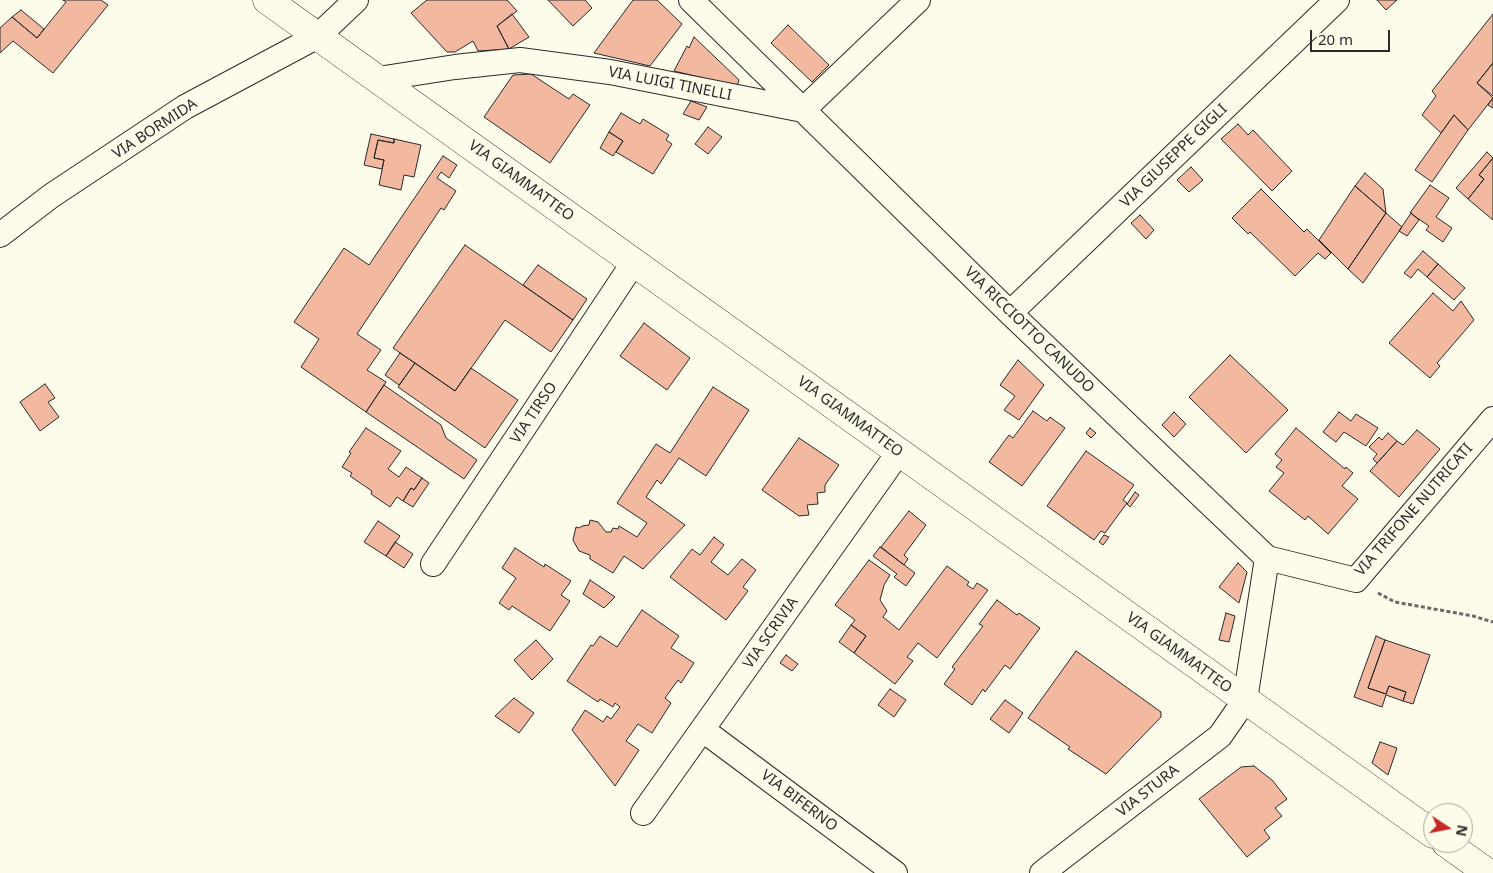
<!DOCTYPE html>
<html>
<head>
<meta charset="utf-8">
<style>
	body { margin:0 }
	#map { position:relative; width:1493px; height:873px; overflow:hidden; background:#fdfbea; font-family:"Noto Sans",sans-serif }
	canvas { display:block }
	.north { position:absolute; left:1423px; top:803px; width:50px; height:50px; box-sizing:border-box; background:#fdfbea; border:1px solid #a9a89e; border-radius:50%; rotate:101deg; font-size:14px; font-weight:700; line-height:20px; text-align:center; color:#2b2b2b }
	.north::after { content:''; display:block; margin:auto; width:18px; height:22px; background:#c62828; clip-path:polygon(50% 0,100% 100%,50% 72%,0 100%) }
	.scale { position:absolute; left:1310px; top:30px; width:80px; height:22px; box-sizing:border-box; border:2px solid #2b2b2b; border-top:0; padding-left:6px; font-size:15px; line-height:18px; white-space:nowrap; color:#2b2b2b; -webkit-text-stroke:4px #fdfbea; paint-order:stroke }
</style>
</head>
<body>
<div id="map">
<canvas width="1493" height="873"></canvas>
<div class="north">N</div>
<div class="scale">20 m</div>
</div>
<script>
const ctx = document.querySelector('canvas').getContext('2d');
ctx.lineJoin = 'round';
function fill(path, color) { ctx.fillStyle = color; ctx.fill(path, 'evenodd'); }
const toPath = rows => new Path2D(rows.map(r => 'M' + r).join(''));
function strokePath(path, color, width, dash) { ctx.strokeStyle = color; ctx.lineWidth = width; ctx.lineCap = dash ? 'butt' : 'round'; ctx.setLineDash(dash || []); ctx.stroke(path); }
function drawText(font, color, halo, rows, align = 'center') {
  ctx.font = font + ' "Noto Sans",sans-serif'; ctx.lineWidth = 4; ctx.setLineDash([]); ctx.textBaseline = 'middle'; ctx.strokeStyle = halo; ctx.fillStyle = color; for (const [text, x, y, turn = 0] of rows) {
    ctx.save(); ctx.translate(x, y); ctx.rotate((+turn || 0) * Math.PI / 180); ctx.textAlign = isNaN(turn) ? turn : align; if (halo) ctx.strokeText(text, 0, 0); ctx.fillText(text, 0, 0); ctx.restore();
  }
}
const building = toPath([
	[63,0,101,0,108,5,53,73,13,41,0,53,0,28,12,17,37,38,66,2,63,0],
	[427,0,507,0,517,11,497,26,509,49,478,51,473,41,455,52,447,52,411,13,427,0],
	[548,0,585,0,592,8,573,26,548,0],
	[633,0,657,0,682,24,650,66,594,53,633,0],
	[1377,0,1397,0,1386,10,1377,0],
	[21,10,44,29,37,38,12,17,21,10],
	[512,14,529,37,509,49,497,26,512,14],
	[1493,14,1493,63,1477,83,1493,98,1468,130,1454,115,1441,133,1422,115,1436,96,1432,91,1493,14],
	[788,25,829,65,812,82,771,43,788,25],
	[694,37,739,80,737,86,674,71,687,46,689,48,694,37],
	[1493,63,1493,96,1477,83,1493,63],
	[531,74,569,99,573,94,590,105,550,163,484,117,513,75,531,74],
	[1493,98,1493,108,1488,105,1493,98],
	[691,101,707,107,699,120,683,114,691,101],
	[621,113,640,124,643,119,669,135,666,140,672,144,653,174,616,152,623,141,609,132,621,113],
	[1454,115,1468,130,1432,182,1415,170,1454,115],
	[1238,124,1248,135,1253,130,1292,171,1272,191,1221,139,1238,124],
	[708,127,722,137,708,154,695,144,708,127],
	[609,132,623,141,613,156,600,148,609,132],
	[371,134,394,139,394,143,378,140,374,158,384,160,382,169,364,165,371,134],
	[394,139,421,145,414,177,404,175,401,190,379,185,384,160,374,158,378,140,394,143,394,139],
	[1487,152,1493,158,1479,175,1484,179,1468,199,1456,188,1487,152],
	[443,156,457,165,449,178,441,172,437,178,456,191,444,210,441,208,357,334,381,350,367,370,386,382,366,412,301,367,319,339,294,322,344,248,369,265,443,156],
	[1493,158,1493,220,1468,199,1484,179,1479,175,1493,158],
	[1191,167,1203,180,1189,192,1177,180,1191,167],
	[1365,173,1383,189,1386,213,1355,186,1365,173],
	[1430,185,1449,198,1436,217,1452,228,1443,242,1426,230,1429,226,1410,213,1430,185],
	[1355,186,1386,213,1348,269,1319,240,1355,186],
	[1261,189,1304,232,1307,229,1331,253,1325,259,1318,253,1295,276,1250,232,1248,234,1232,218,1261,189],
	[1386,213,1402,227,1363,283,1348,269,1386,213],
	[1411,213,1419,220,1407,236,1399,231,1411,213],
	[1140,215,1154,230,1146,239,1131,223,1140,215],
	[465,245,573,320,551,352,505,320,455,391,393,348,465,245],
	[1423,251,1438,264,1427,277,1418,269,1411,278,1404,273,1423,251],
	[1438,264,1465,288,1454,300,1427,277,1438,264],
	[538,265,587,299,573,320,523,285,538,265],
	[1433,293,1453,311,1461,301,1474,320,1437,363,1440,366,1430,378,1389,343,1433,293],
	[644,323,690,358,667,390,620,356,644,323],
	[400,353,415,363,399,385,385,375,400,353],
	[1230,355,1288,410,1246,453,1189,397,1230,355],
	[1018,360,1044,385,1019,420,1004,410,1015,396,1000,385,1018,360],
	[415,363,455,391,471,368,518,400,485,448,398,387,415,363],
	[45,384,55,398,48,402,59,417,40,431,20,402,45,384],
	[384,385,441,425,446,438,477,460,464,479,366,412,384,385],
	[713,387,749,410,706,476,679,458,661,484,657,480,646,497,685,525,643,569,624,556,613,573,590,559,590,555,579,551,573,540,576,527,579,528,582,526,589,525,590,520,598,522,606,532,611,532,613,528,618,529,619,526,637,537,647,523,617,503,656,444,670,453,713,387],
	[1033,411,1047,421,1050,417,1065,428,1022,486,989,462,1009,435,1013,438,1033,411],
	[1174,412,1186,424,1174,437,1162,425,1174,412],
	[1339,412,1351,421,1356,414,1378,428,1366,446,1344,432,1336,442,1323,432,1339,412],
	[366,428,401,451,388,469,399,477,406,467,422,478,414,490,411,488,403,501,397,497,390,507,371,494,372,491,350,476,352,473,342,467,351,453,349,452,366,428],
	[1090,428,1096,433,1091,438,1086,433,1090,428],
	[1296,428,1345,469,1346,467,1353,473,1342,486,1358,499,1328,534,1308,516,1305,520,1269,491,1284,473,1276,467,1282,460,1275,454,1296,428],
	[1417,430,1440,449,1399,497,1370,471,1397,441,1403,445,1417,430],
	[1388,433,1397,441,1377,463,1373,459,1377,454,1369,447,1379,437,1382,440,1388,433],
	[799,438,839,465,825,485,825,492,817,493,818,504,807,505,809,515,799,516,762,490,799,438],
	[1086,451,1134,485,1123,500,1127,503,1105,533,1101,531,1094,540,1047,506,1086,451],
	[422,478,429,483,413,507,403,501,411,488,414,490,422,478],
	[1135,492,1139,495,1130,507,1127,504,1135,492],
	[909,511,926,525,904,555,908,559,904,565,881,547,909,511],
	[378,521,400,536,386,556,364,542,378,521],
	[1104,535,1109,537,1103,545,1099,542,1104,535],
	[714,537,724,545,711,562,728,575,742,559,756,570,743,587,748,591,726,620,670,577,692,549,700,555,714,537],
	[395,542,413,554,404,568,386,556,395,542],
	[880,547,915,573,906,586,894,577,897,574,873,556,880,547],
	[515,548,544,567,545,564,571,581,561,595,570,601,550,631,512,606,509,610,499,603,516,578,502,568,515,548],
	[869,560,890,575,884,585,880,600,887,611,883,617,899,630,947,566,969,582,967,585,973,589,977,583,988,590,937,658,918,643,907,657,913,661,895,684,854,653,866,636,851,625,855,620,835,605,869,560],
	[1238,563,1247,572,1239,603,1219,587,1238,563],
	[590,580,615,597,604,608,583,594,590,580],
	[997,600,1017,615,1019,613,1040,628,1010,669,1005,665,985,692,983,689,972,705,944,684,955,669,952,667,983,626,979,624,997,600],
	[642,610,679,636,671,648,694,663,681,683,678,680,665,698,671,703,652,733,638,724,626,741,639,750,615,786,572,730,585,710,603,722,607,716,611,719,620,707,615,703,613,707,600,699,598,702,567,681,591,645,593,646,600,636,617,647,642,610],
	[1226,613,1235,616,1229,642,1219,640,1226,613],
	[851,625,866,636,854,653,839,642,851,625],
	[1376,636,1385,640,1368,688,1386,694,1389,686,1406,692,1403,701,1386,695,1382,707,1354,697,1376,636],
	[536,640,553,659,532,680,514,660,536,640],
	[1385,640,1430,655,1413,704,1403,701,1406,692,1389,686,1386,694,1368,688,1385,640],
	[1076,651,1161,712,1161,717,1106,774,1068,749,1070,747,1028,718,1076,651],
	[786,655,798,664,792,671,780,663,786,655],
	[890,689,906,700,894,717,878,705,890,689],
	[514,698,534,713,519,733,495,716,514,698],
	[1005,700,1023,713,1009,733,990,719,1005,700],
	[1380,742,1397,748,1388,775,1372,763,1380,742],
	[1254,766,1273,781,1287,799,1275,808,1282,816,1264,830,1270,838,1247,857,1199,799,1241,767,1254,766]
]);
const path = toPath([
	[1378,593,1395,602,1473,616,1493,622]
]);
const street = toPath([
	[691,0,1010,313,1267,558,1245,700,1220,736,1042,873],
	[378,79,455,67,520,60,610,72,803,110,918,0],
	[0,235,51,196,185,107,318,36,356,0],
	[1010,313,1337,0],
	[1267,558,1356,580,1493,419],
	[433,564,634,262],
	[703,730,895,873],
	[643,813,899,452]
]);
const secondary = toPath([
	[267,0,1433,834],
	[1446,843,1488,873]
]);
const streetNames = [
	["VIA LUIGI TINELLI",670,84,11],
	["VIA BORMIDA",155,129,-33],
	["VIA GIUSEPPE GIGLI",1174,156,-44],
	["VIA GIAMMATTEO",521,181,36],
	["VIA RICCIOTTO CANUDO",1029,330,44],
	["VIA TIRSO",534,413,-56],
	["VIA GIAMMATTEO",850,417,36],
	["VIA TRIFONE NUTRICATI",1414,510,-49],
	["VIA SCRIVIA",771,633,-55],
	["VIA GIAMMATTEO",1179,653,36],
	["VIA STURA",1148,791,-38],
	["VIA BIFERNO",799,801,37]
];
fill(building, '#f2b8a0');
strokePath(building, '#2b2b2b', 1);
strokePath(street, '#2b2b2b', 26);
strokePath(secondary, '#2b2b2b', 29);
strokePath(path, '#6a6964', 3, [4, 2.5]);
strokePath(street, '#fdfbea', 24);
strokePath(secondary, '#fdfbea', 28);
drawText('15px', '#2b2b2b', '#fdfbea', streetNames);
</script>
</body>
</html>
